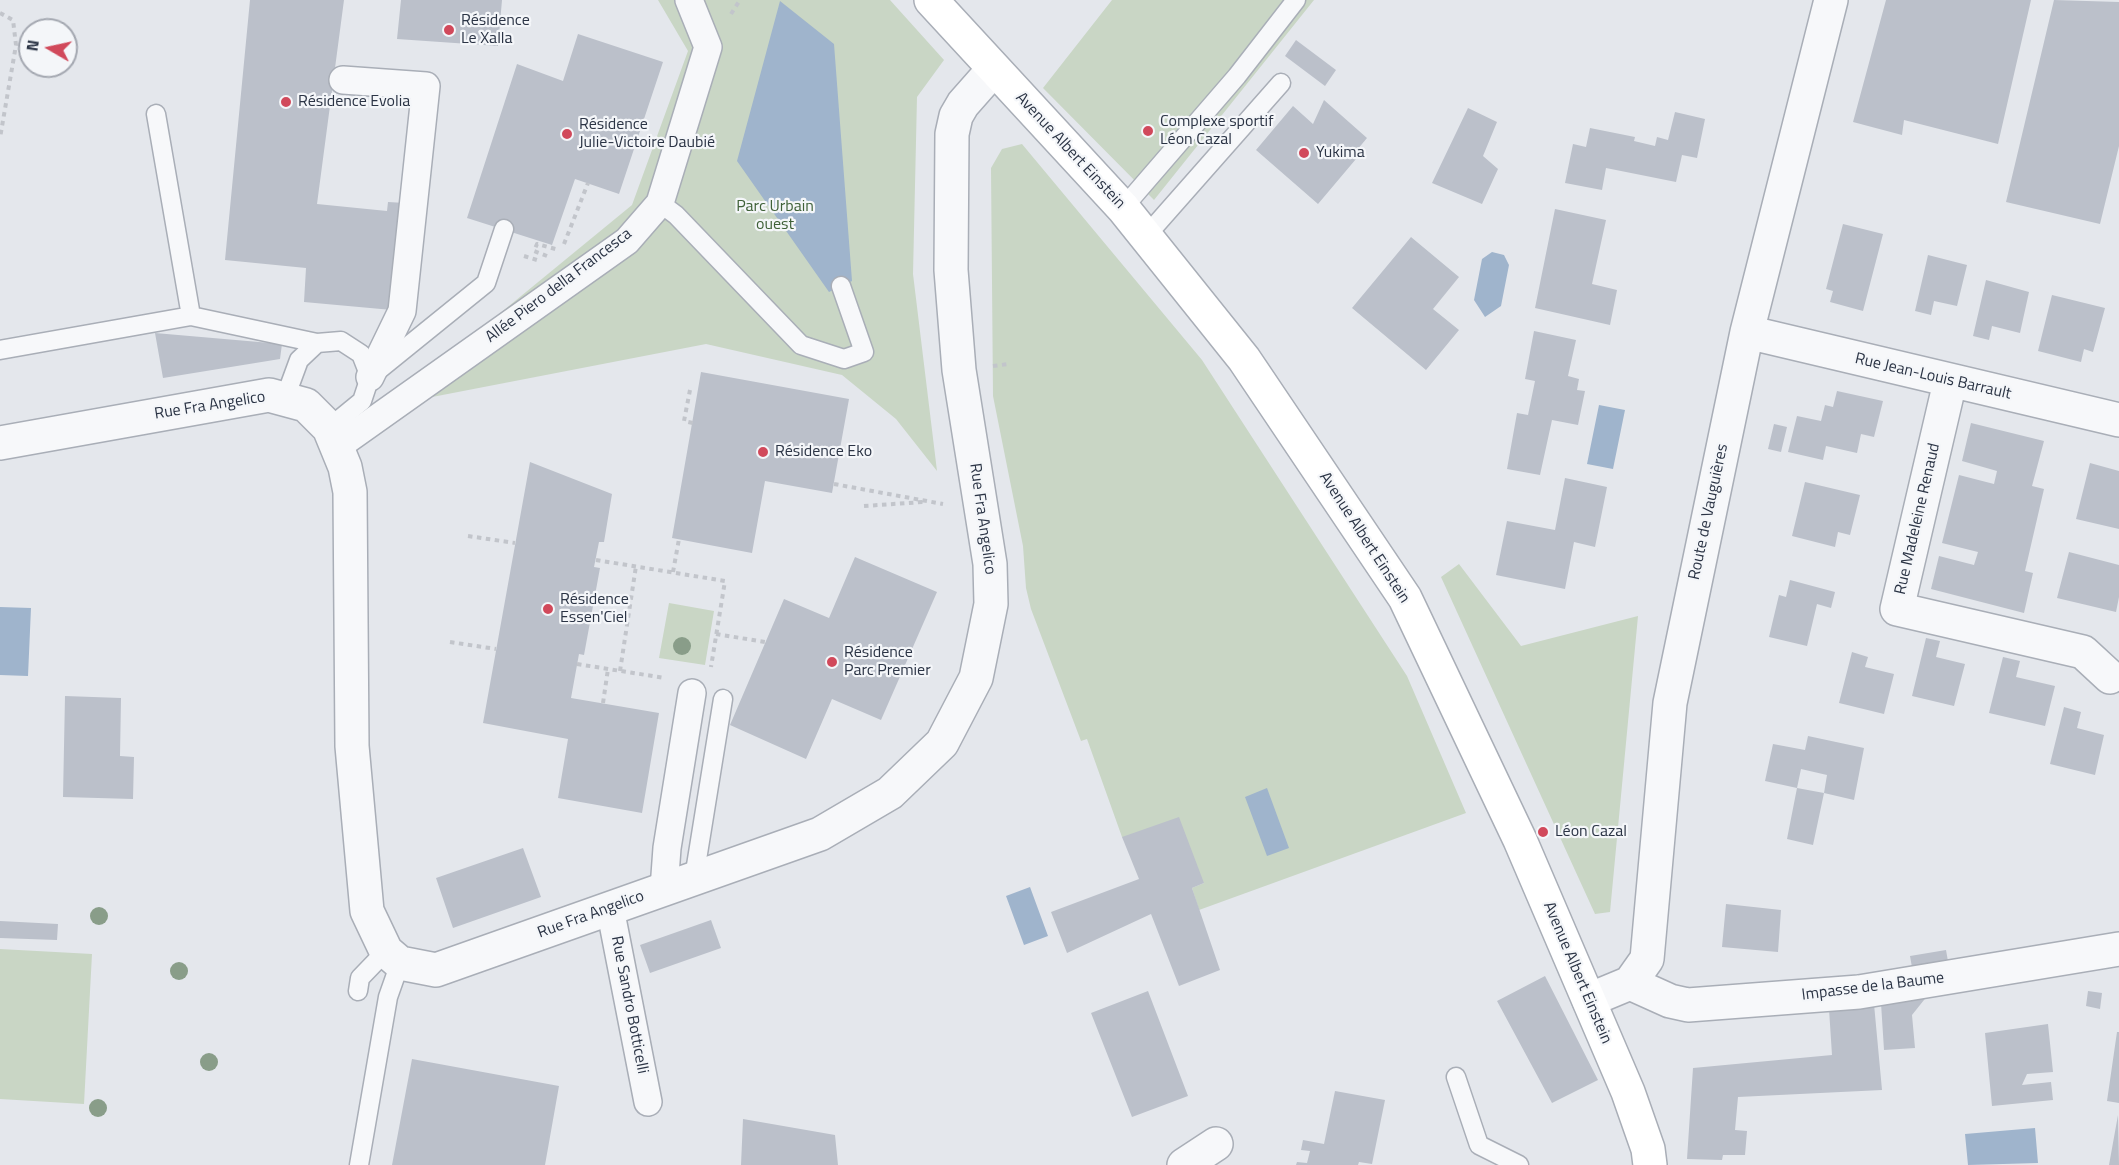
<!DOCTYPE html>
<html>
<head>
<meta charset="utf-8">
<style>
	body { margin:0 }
	#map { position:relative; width:2119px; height:1165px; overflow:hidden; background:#e4e7ec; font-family:"Titillium Web",sans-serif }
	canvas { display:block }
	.north { position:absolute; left:18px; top:18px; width:60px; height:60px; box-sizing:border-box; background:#f4f6f9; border:2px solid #a4a8b1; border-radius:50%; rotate:279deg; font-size:16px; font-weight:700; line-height:24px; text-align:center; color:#2b3445 }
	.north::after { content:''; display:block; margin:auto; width:21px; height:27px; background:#d1495b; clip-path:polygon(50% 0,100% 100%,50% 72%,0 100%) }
</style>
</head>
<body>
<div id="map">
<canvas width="2119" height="1165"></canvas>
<div class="north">N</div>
</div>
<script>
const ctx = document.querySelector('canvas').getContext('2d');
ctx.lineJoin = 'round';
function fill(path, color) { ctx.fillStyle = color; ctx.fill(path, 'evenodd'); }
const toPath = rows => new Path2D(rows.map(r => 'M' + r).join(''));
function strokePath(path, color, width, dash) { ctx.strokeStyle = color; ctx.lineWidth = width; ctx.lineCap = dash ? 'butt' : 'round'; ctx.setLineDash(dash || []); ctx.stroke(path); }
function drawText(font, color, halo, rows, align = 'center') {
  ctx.font = font + ' "Titillium Web",sans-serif'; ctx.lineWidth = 4.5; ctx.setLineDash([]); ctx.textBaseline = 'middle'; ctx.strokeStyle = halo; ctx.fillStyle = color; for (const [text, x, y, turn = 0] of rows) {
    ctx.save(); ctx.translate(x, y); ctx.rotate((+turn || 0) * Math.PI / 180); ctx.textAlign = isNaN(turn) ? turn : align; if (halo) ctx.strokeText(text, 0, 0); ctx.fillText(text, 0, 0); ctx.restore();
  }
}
const green = toPath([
	[658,0,890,0,944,60,917,97,913,274,937,471,896,419,842,375,706,344,427,398,476,333,632,205,688,51],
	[1112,0,1314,0,1154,200,1043,88],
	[1022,144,1202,360,1407,676,1466,813,1199,910,1192,888,1204,883,1122,837,1087,739,1081,741,1031,609,1026,588,1023,546,993,396,991,168,1002,149],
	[1459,564,1521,646,1638,616,1610,912,1595,914,1441,577],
	[669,603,714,611,705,665,659,658],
	[0,949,92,954,84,1104,0,1099]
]);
const water = toPath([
	[780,1,834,44,852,281,829,292,737,161],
	[1492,252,1504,255,1509,265,1501,306,1485,317,1474,300,1482,259],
	[1599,405,1625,410,1613,469,1587,464],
	[0,607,31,608,28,676,0,675],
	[1267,788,1289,848,1267,856,1245,797],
	[1030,887,1048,936,1024,945,1006,896],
	[2035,1128,2038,1163,1968,1165,1965,1134]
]);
const building = toPath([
	[250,0,344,0,317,204,387,211,388,202,405,203,392,310,304,302,306,268,225,260],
	[401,0,502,0,498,46,397,39],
	[1886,0,2031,0,1998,144,1904,120,1902,135,1853,122],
	[2054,0,2119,2,2119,146,2100,224,2006,202],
	[578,34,663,62,619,194,575,179,552,245,467,218,517,64,563,81],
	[1296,40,1336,70,1325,86,1285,56],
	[1324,100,1367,138,1352,156,1356,159,1318,204,1256,150,1293,106,1313,124],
	[1468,108,1497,122,1483,156,1498,169,1482,204,1432,183],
	[1675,112,1705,119,1697,158,1682,155,1676,182,1606,168,1602,190,1565,183,1573,144,1586,147,1590,128,1635,137,1634,141,1655,146,1657,137,1668,140],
	[1555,209,1606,220,1592,284,1617,290,1610,325,1535,308],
	[1843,224,1883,234,1863,311,1830,302,1833,291,1826,289],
	[1411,237,1459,277,1433,309,1459,330,1426,370,1352,308],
	[1928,255,1967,265,1957,306,1934,301,1931,315,1915,311],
	[1986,280,2029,292,2020,333,1992,326,1989,340,1973,336],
	[2052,295,2105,308,2093,352,2084,349,2081,362,2038,351],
	[1534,331,1576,340,1568,376,1579,379,1577,390,1585,391,1578,425,1552,420,1540,475,1507,469,1517,413,1528,415,1535,381,1525,379],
	[155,333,282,344,280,359,163,378],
	[701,372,849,399,832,493,765,481,752,553,672,538],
	[1837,391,1883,401,1874,437,1861,434,1857,453,1826,446,1823,460,1788,452,1797,416,1821,421,1825,405,1833,407],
	[1971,423,2044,441,2032,486,2044,489,2025,571,2033,573,2024,613,1931,589,1939,556,1974,565,1978,552,1942,543,1959,475,1994,484,1997,471,1962,461],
	[1774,424,1787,427,1781,452,1768,449],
	[530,462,612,494,604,542,599,542,594,567,600,568,584,655,579,654,571,698,659,713,642,813,558,798,568,739,483,723],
	[2090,463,2119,471,2119,529,2076,519],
	[1565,478,1607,487,1595,547,1574,542,1565,589,1496,575,1507,521,1555,530],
	[1805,482,1860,495,1850,535,1838,532,1835,547,1792,536],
	[2069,552,2119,565,2119,597,2116,612,2057,598],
	[855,557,937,592,881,720,832,699,806,759,730,725,784,599,829,618],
	[1790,580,1835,592,1831,608,1817,604,1807,646,1769,637,1779,595,1786,597],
	[1926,638,1940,641,1936,657,1965,664,1954,706,1912,696],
	[1852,652,1868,657,1865,667,1894,674,1884,714,1839,703],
	[2003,657,2020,661,2016,677,2055,686,2045,726,1989,713],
	[65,696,121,698,120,756,134,757,133,799,63,797],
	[2064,707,2081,712,2077,728,2104,735,2095,775,2050,764],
	[1808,736,1864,748,1854,800,1824,793,1827,775,1801,769,1797,788,1765,781,1773,744,1805,750],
	[1797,788,1824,793,1813,845,1787,839],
	[1179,817,1204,883,1192,888,1220,970,1179,986,1151,914,1067,953,1051,912,1139,879,1122,837],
	[523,848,541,897,453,928,436,878],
	[1726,904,1781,910,1778,952,1722,947],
	[711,920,721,948,650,973,640,945],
	[0,921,58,924,57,940,0,938],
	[1946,950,1949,967,1913,973,1910,956],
	[1545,976,1598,1080,1552,1103,1497,1001],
	[1148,991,1188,1096,1132,1117,1091,1013],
	[2088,991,2102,993,2100,1009,2086,1006],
	[1928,995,1912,1015,1915,1048,1884,1050,1881,1003],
	[1874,1004,1882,1090,1738,1097,1735,1130,1747,1131,1745,1155,1723,1155,1722,1160,1687,1159,1693,1068,1832,1055,1829,1009],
	[2048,1024,2053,1072,2027,1074,2022,1085,2051,1082,2053,1100,1992,1106,1985,1033],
	[2117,1032,2119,1032,2119,1103,2107,1101],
	[412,1059,559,1086,545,1165,392,1165],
	[1335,1091,1385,1100,1372,1164,1359,1162,1358,1165,1296,1165,1297,1162,1307,1163,1310,1151,1301,1150,1303,1140,1324,1144],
	[2118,1115,2119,1165,2109,1165],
	[743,1119,835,1135,838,1165,741,1165]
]);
const path = toPath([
	[0,13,13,20,16,45,0,138],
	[731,14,740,0],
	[564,244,588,183],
	[524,256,540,261],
	[547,256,534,251,537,244,559,250],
	[993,366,1009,364],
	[690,390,684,421,693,423],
	[834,484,943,504],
	[864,506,923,502],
	[468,536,515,543],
	[596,560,725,581,711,667],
	[673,572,679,539],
	[716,634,765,642],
	[450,642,496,649],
	[577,664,665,678],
	[620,671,636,566],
	[603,703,608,669]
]);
const service = toPath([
	[156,114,191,316],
	[660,203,676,215,801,345,844,359,864,352,841,286],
	[1123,208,1237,76,1296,0],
	[1146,236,1281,83],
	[0,350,191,316,317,343],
	[376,372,486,283,504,229],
	[285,398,299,360,317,343,341,341,361,354,370,377,362,401,329,428],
	[694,878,723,699],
	[358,991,360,978,386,951],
	[1456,1077,1479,1145,1519,1165],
	[359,1165,388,997,400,963]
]);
const pedestrian = toPath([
	[343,80,426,86,402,311,370,377],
	[338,446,627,241,660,203,708,47,689,0],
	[664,889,667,848,692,693],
	[610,908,648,1102]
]);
const minor = toPath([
	[1747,332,2119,420],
	[1950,382,1897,609,2083,652,2110,677],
	[0,443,269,395,306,405,329,428,345,467,350,492,352,746,367,911,386,951,400,963,436,970,820,834,890,793,942,743,976,678,991,604,990,564,959,370,951,270,952,134,956,116,963,104,993,70],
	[1630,983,1670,1001,1688,1005,1859,992,2119,949],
	[1589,1000,1630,983,1647,959,1670,703,1747,332,1831,0],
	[1184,1165,1216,1144]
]);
const secondary = toPath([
	[931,0,1123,208,1244,359,1405,598,1520,840,1628,1092,1648,1149,1650,1165]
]);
const trees = [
	[682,646],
	[99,916],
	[179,971],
	[209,1062],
	[98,1108]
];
const markers = [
	[449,30,6,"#d1495b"],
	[286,102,6,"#d1495b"],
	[1148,131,6,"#d1495b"],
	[567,134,6,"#d1495b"],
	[1304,153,6,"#d1495b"],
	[763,452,6,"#d1495b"],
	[548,609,6,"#d1495b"],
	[832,662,6,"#d1495b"],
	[1543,832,6,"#d1495b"]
];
const poiNames = [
	["Résidence",461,21],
	["Le Xalla",461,39],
	["Résidence Evolia",298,102],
	["Complexe sportif",1160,122],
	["Léon Cazal",1160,140],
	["Résidence",579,125],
	["Julie-Victoire Daubié",579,143],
	["Yukima",1316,153],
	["Résidence Eko",775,452],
	["Résidence",560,600],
	["Essen'Ciel",560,618],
	["Résidence",844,653],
	["Parc Premier",844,671],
	["Léon Cazal",1555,832]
];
const streetNames = [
	["Avenue Albert Einstein",1070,151,47],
	["Allée Piero della Francesca",559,286,-37],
	["Rue Jean-Louis Barrault",1933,377,13],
	["Rue Fra Angelico",210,406,-9],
	["Route de Vauguières",1709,512,-78],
	["Rue Fra Angelico",982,519,82],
	["Rue Madeleine Renaud",1918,519,-77],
	["Avenue Albert Einstein",1364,538,57],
	["Rue Fra Angelico",591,915,-20],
	["Avenue Albert Einstein",1577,973,67],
	["Impasse de la Baume",1873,987,-7],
	["Rue Sandro Botticelli",629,1005,79]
];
const parkNames = [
	["Parc Urbain",775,207],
	["ouest",775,225]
];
fill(green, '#c9d6c5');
fill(water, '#9fb4cc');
fill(building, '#bbc0ca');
strokePath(service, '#a9aeb7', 21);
strokePath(pedestrian, '#a9aeb7', 30);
strokePath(minor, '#a9aeb7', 36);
strokePath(secondary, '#a9aeb7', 36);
strokePath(path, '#c2c5cb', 4, [4.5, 4.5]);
strokePath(service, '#f7f8fa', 18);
strokePath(pedestrian, '#f7f8fa', 27);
strokePath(minor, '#f7f8fa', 33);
strokePath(secondary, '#fff', 33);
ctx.fillStyle = '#899d89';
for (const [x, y] of trees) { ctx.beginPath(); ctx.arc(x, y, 9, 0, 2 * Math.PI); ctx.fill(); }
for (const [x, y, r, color] of markers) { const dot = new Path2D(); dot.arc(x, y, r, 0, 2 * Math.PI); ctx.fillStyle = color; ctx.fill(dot); strokePath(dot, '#f4f6f9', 2); }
drawText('16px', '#2b3445', '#f4f6f9', poiNames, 'left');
drawText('16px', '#2b3445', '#f4f6f9', streetNames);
drawText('16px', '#3f6138', '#f4f6f9', parkNames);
</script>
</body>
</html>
